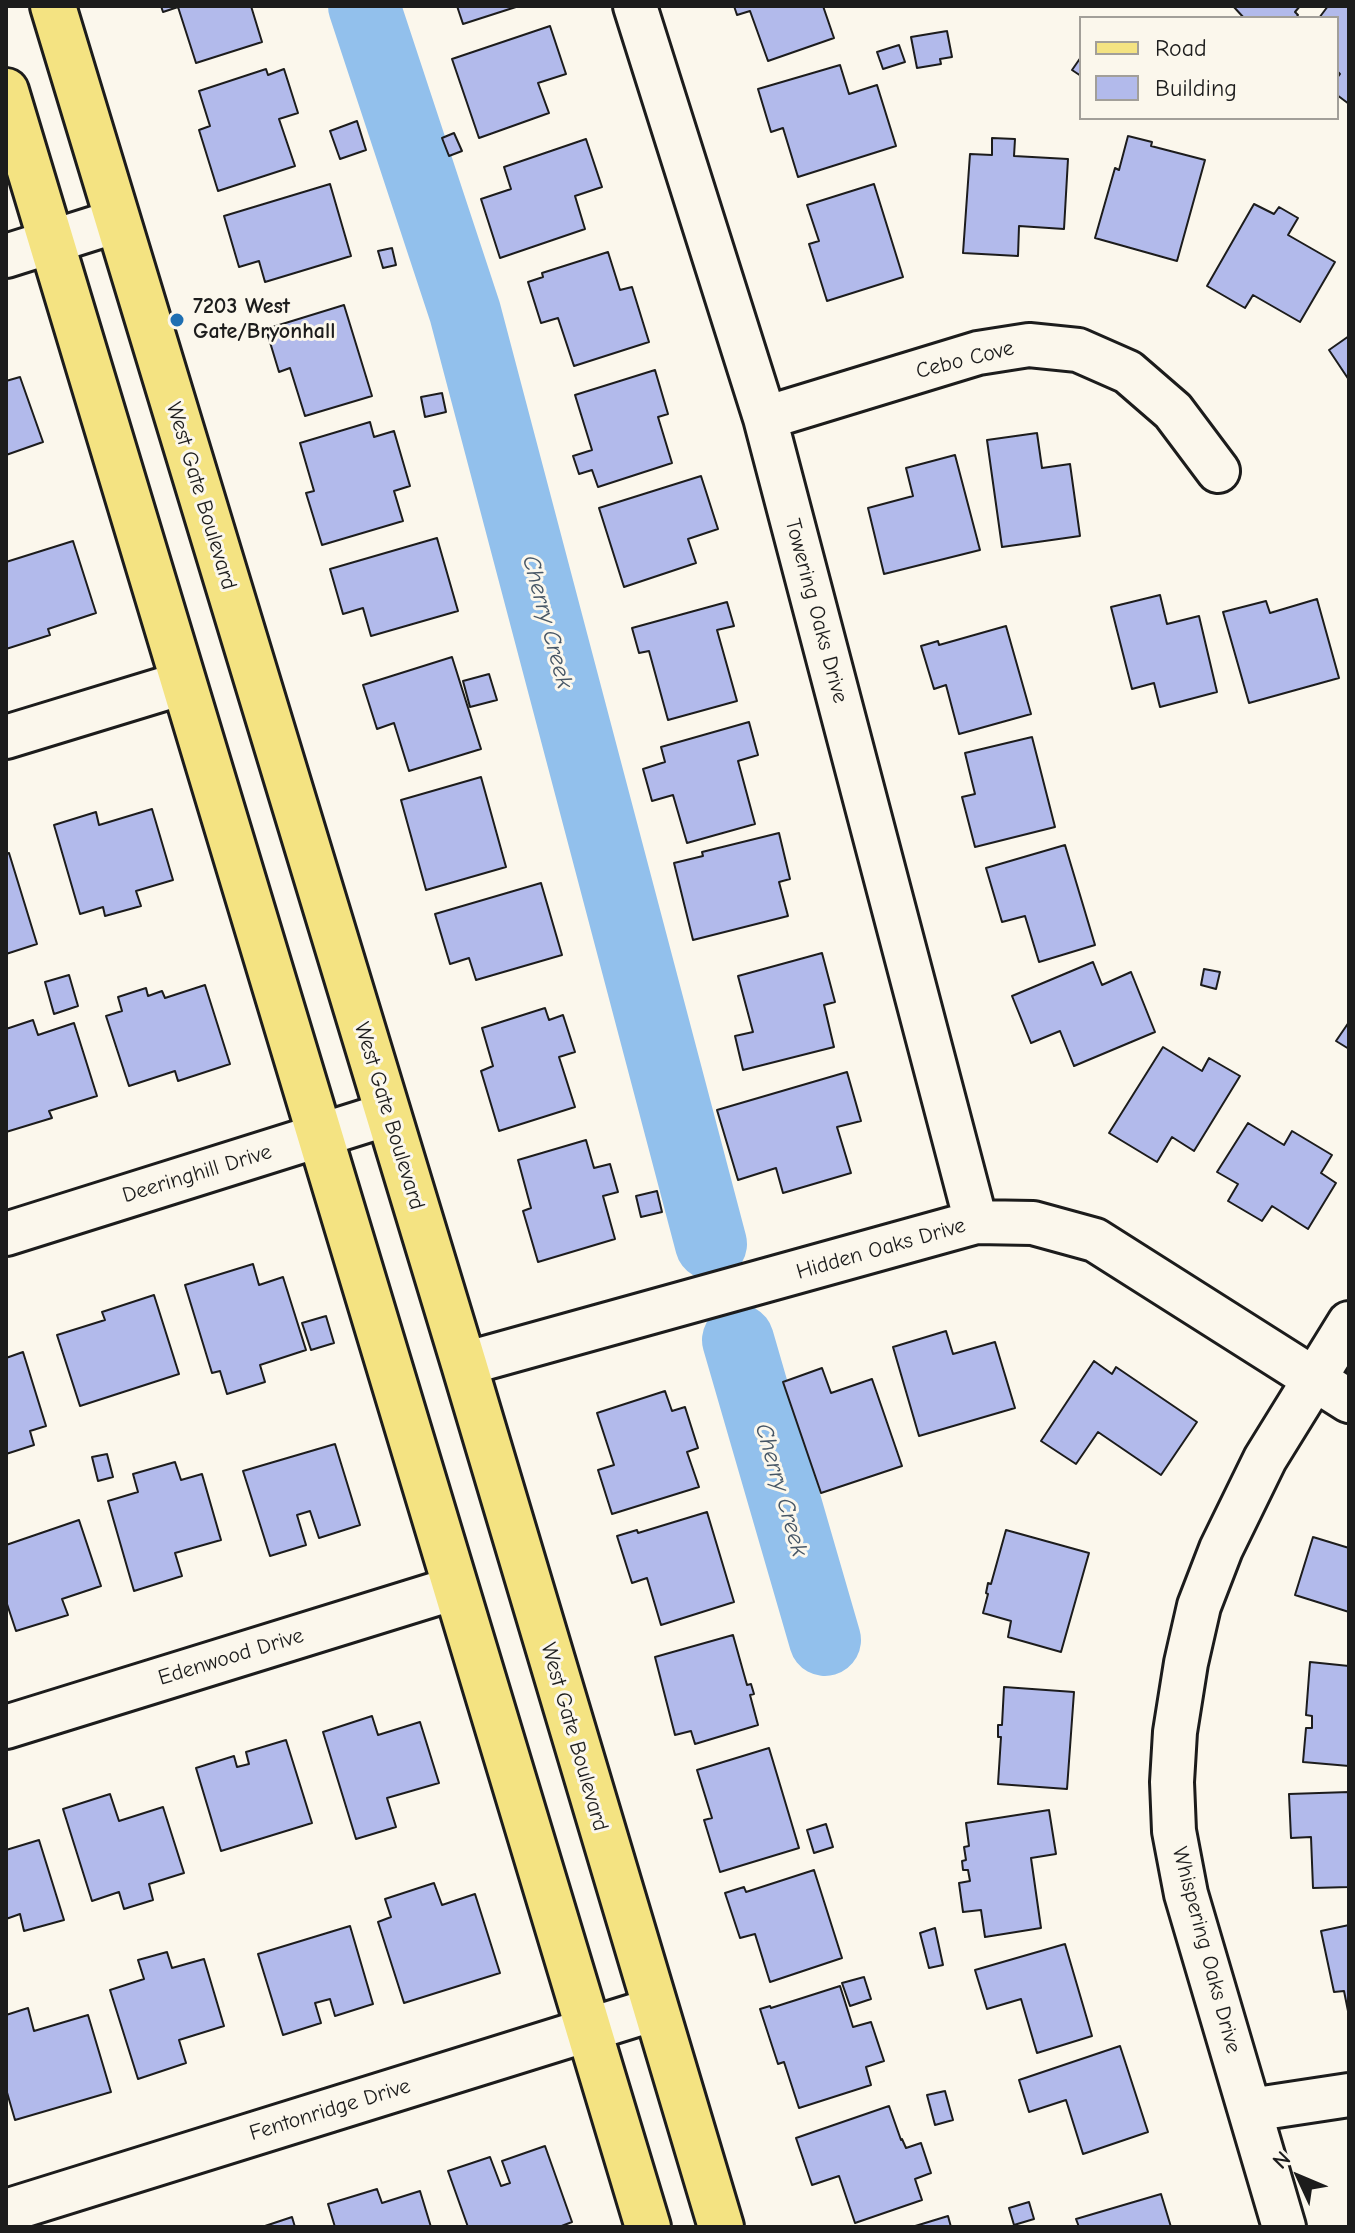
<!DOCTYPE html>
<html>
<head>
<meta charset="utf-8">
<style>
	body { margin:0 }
	#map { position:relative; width:1355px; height:2233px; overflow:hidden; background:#fbf7ec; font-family:"Comic Neue",sans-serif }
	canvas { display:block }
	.frame { position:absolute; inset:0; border:8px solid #1c1c1c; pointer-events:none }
	.legend { position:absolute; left:1079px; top:16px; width:260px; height:104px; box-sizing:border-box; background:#fbf7ec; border:2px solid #a29f99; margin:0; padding:10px 14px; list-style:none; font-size:24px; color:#1c1c1c }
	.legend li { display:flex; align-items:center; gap:16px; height:40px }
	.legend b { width:40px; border:2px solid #a29f99 }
	.north { position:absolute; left:1259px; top:2137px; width:80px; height:80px; -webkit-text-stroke:6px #fbf7ec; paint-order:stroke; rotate:314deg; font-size:22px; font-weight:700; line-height:32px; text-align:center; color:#1c1c1c }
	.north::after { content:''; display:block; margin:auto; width:28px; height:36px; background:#1c1c1c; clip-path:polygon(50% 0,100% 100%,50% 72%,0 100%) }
</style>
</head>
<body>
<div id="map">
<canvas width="1355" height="2233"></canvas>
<div class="frame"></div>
<ul class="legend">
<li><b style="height:10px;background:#f4e382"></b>Road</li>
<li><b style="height:22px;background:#b2baeb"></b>Building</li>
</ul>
<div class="north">N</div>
</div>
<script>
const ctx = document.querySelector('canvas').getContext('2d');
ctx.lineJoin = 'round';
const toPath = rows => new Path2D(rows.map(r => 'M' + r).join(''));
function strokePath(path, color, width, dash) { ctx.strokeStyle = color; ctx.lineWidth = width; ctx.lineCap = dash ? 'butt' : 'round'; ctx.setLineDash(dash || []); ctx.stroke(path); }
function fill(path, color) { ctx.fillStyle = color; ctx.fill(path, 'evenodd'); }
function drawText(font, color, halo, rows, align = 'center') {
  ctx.font = font + ' "Comic Neue",sans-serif'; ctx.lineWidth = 6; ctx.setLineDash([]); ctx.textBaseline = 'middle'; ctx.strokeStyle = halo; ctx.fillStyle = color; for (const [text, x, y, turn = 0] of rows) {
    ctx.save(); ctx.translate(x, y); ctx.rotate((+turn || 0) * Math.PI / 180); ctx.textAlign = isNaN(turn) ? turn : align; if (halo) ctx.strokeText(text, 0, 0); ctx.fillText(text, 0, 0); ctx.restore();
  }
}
const river = toPath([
	[364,6,465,312,711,1244],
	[738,1340,825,1640]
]);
const building = toPath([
	[161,6,251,6,262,42,196,63,178,7,163,12,161,6],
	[457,6,519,6,463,24,457,6],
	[734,6,823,6,834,38,768,61,750,11,737,15,734,6],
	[1233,6,1300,6,1295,12,1298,15,1296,18,1244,18,1233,6],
	[1328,6,1349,6,1349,104,1337,95,1337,78,1340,74,1337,71,1337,18,1319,18,1328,6],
	[550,26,566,74,538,83,549,113,479,138,452,59,550,26],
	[947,31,952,57,940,59,941,64,917,68,911,37,947,31],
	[899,45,905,62,883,69,877,52,899,45],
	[1081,57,1081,76,1072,70,1081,57],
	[840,65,849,94,877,85,896,146,798,177,783,128,771,132,758,89,840,65],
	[266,69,268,75,284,69,298,113,279,119,295,166,218,191,199,130,210,126,199,91,266,69],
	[357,121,366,150,340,159,330,131,357,121],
	[454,133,462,151,449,156,442,138,454,133],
	[1128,136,1152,142,1151,146,1205,160,1177,261,1095,238,1115,168,1119,170,1128,136],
	[992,138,1015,139,1014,156,1068,159,1064,229,1019,226,1018,256,963,253,970,154,992,155,992,138],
	[586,139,602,187,575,196,585,229,500,258,481,199,511,189,504,167,586,139],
	[330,184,351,256,265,282,259,261,239,267,224,216,330,184],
	[874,184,903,277,827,301,809,244,819,241,807,205,874,184],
	[1254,204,1274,214,1279,207,1298,218,1288,235,1335,262,1300,322,1253,295,1245,308,1207,286,1254,204],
	[392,248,396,265,383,268,378,251,392,248],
	[608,252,620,290,632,287,649,342,574,366,558,318,541,323,528,282,543,277,542,273,608,252],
	[344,305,372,396,305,416,290,368,279,372,266,329,344,305],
	[1349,336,1349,380,1329,350,1349,336],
	[655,370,668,414,658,417,672,463,598,487,592,470,579,474,573,456,592,450,575,395,655,370],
	[20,377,43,442,6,455,6,381,20,377],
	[442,393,446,412,425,417,421,397,442,393],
	[370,422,374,437,394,431,410,486,394,491,403,521,322,545,306,493,314,491,300,443,370,422],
	[1037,433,1042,468,1070,464,1080,536,1002,547,987,440,1037,433],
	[955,455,980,550,884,574,868,508,913,496,906,468,955,455],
	[701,476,718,529,688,539,696,563,624,587,599,508,701,476],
	[437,538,458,611,371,636,363,608,343,614,330,569,437,538],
	[73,541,96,613,48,629,50,635,6,649,6,562,73,541],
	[1160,595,1167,624,1199,616,1217,692,1160,707,1154,683,1132,689,1111,607,1160,595],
	[1317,599,1339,678,1249,703,1223,612,1266,601,1270,613,1317,599],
	[727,602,734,626,717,630,737,701,668,720,649,651,639,653,632,628,727,602],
	[1006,626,1031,714,959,734,946,685,934,689,921,646,938,641,939,645,1006,626],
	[452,657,481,749,409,771,394,723,377,729,363,685,452,657],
	[489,674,497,700,470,707,463,681,489,674],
	[749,722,758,755,738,761,755,824,687,843,673,795,652,801,643,769,665,762,661,747,749,722],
	[1032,737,1055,827,975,847,962,797,975,794,965,753,1032,737],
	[481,777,506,867,426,890,401,800,481,777],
	[152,809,173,880,136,891,141,906,105,916,103,907,80,914,54,825,96,812,99,825,152,809],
	[779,833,790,879,779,882,788,916,693,940,674,863,703,856,702,852,779,833],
	[1065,845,1095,945,1039,962,1025,916,1002,922,986,868,1065,845],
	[9,853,37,944,6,954,6,854,9,853],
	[541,883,562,955,476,980,469,958,450,964,435,914,541,883],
	[822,953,835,1002,824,1005,834,1047,743,1070,735,1036,753,1032,738,976,822,953],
	[1093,962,1102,985,1131,972,1155,1032,1074,1066,1060,1031,1031,1043,1012,996,1093,962],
	[1204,969,1220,972,1216,989,1201,985,1204,969],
	[69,975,78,1006,54,1014,45,982,69,975],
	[205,985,230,1064,178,1081,175,1071,129,1086,106,1016,122,1011,118,997,146,988,148,996,162,991,165,998,205,985],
	[545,1008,549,1020,563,1015,575,1052,559,1057,575,1107,499,1131,481,1071,493,1066,482,1028,545,1008],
	[33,1020,38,1035,74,1023,97,1096,49,1111,52,1118,6,1132,6,1029,33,1020],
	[1349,1022,1349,1049,1336,1041,1349,1022],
	[1163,1047,1202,1071,1209,1058,1240,1076,1194,1151,1172,1137,1157,1162,1109,1133,1163,1047],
	[847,1072,861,1121,837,1127,851,1173,783,1193,776,1168,738,1180,717,1110,847,1072],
	[1248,1123,1284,1145,1292,1131,1332,1155,1321,1173,1336,1183,1308,1229,1272,1206,1262,1221,1228,1201,1238,1184,1217,1172,1248,1123],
	[586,1140,594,1168,610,1164,618,1192,603,1196,615,1239,538,1262,523,1211,531,1208,518,1160,586,1140],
	[657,1191,662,1212,641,1217,636,1196,657,1191],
	[253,1264,259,1285,283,1277,306,1350,260,1365,265,1382,227,1394,220,1371,212,1373,185,1285,253,1264],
	[154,1295,179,1374,80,1406,57,1335,105,1320,102,1312,154,1295],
	[326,1316,334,1343,311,1350,302,1323,326,1316],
	[946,1331,953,1354,995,1342,1015,1408,919,1436,893,1347,946,1331],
	[23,1352,46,1426,30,1431,34,1445,6,1454,6,1358,23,1352],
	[1094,1361,1112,1374,1116,1367,1197,1422,1161,1475,1098,1432,1076,1464,1041,1441,1094,1361],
	[822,1368,831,1393,872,1379,902,1466,821,1493,783,1382,822,1368],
	[665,1391,672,1411,685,1407,698,1448,687,1452,699,1487,612,1514,598,1470,614,1465,597,1413,665,1391],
	[335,1444,360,1525,319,1538,310,1511,297,1515,306,1545,270,1556,243,1471,335,1444],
	[107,1454,113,1477,98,1481,92,1457,107,1454],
	[175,1462,181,1480,202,1474,221,1540,175,1553,182,1576,134,1591,108,1501,138,1492,133,1474,175,1462],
	[707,1512,734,1602,661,1625,647,1578,632,1583,617,1536,637,1530,638,1533,707,1512],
	[79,1520,101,1586,62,1599,68,1615,16,1631,6,1601,6,1545,79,1520],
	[1006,1530,1089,1553,1061,1652,1008,1637,1011,1621,983,1613,988,1594,986,1593,988,1583,991,1584,1006,1530],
	[1313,1537,1349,1548,1349,1612,1295,1595,1313,1537],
	[733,1635,747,1685,751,1684,754,1694,750,1695,758,1725,695,1744,691,1731,675,1735,655,1657,733,1635],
	[1310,1662,1349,1666,1349,1766,1303,1762,1306,1728,1312,1728,1312,1716,1306,1715,1310,1662],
	[1004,1687,1074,1692,1067,1789,998,1784,1001,1737,998,1737,998,1725,1002,1725,1004,1687],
	[372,1716,378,1735,420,1722,439,1783,387,1798,396,1827,356,1839,323,1732,372,1716],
	[286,1740,312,1823,221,1851,196,1768,234,1756,237,1767,249,1764,246,1752,286,1740],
	[769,1748,799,1848,720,1872,704,1820,712,1818,697,1770,769,1748],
	[1349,1792,1349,1887,1313,1888,1311,1837,1291,1838,1289,1794,1349,1792],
	[110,1794,119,1821,163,1807,184,1873,149,1884,153,1900,124,1909,119,1892,92,1901,63,1809,110,1794],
	[1049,1810,1056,1854,1031,1858,1041,1928,985,1937,981,1910,963,1912,959,1883,970,1881,968,1870,963,1870,962,1861,966,1860,964,1847,969,1846,966,1823,1049,1810],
	[826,1824,833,1847,814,1853,807,1830,826,1824],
	[39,1840,64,1920,24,1931,20,1914,6,1919,6,1850,39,1840],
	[814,1870,842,1958,770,1982,755,1934,740,1938,725,1893,744,1887,746,1892,814,1870],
	[434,1883,442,1905,475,1894,500,1973,404,2003,378,1922,391,1917,385,1899,434,1883],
	[1349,1925,1349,2016,1344,1991,1334,1992,1321,1931,1349,1925],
	[350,1926,373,2004,335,2016,330,1999,315,2003,321,2023,283,2035,258,1954,350,1926],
	[935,1928,943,1965,929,1968,920,1933,935,1928],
	[1065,1944,1092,2036,1037,2053,1021,1999,987,2009,975,1970,1065,1944],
	[167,1952,172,1968,204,1959,224,2026,179,2040,186,2063,138,2079,110,1990,144,1979,138,1960,167,1952],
	[864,1977,871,1999,850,2006,842,1983,864,1977],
	[840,1986,853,2027,871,2022,884,2061,866,2067,871,2085,799,2108,784,2062,778,2064,760,2009,770,2006,771,2008,840,1986],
	[28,2008,34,2031,88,2015,111,2092,15,2120,6,2089,6,2015,28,2008],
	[1120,2046,1148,2132,1083,2154,1066,2100,1029,2112,1019,2080,1120,2046],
	[945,2091,953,2120,935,2125,927,2095,945,2091],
	[889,2106,901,2140,902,2139,906,2148,921,2143,931,2173,915,2179,922,2200,855,2223,839,2176,812,2185,796,2138,889,2106],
	[545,2146,572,2222,559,2227,468,2227,448,2171,490,2157,501,2186,510,2183,502,2161,545,2146],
	[377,2189,382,2203,420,2191,431,2227,335,2227,328,2204,377,2189],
	[1161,2194,1171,2227,1079,2227,1076,2219,1161,2194],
	[1029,2202,1034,2219,1014,2225,1009,2208,1029,2202],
	[948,2216,951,2227,912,2227,948,2216],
	[292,2217,295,2227,262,2227,292,2217]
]);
const minor = toPath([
	[635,6,765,418,976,1222],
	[6,256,117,221],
	[765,418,978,353,1029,345,1078,350,1128,372,1173,411,1218,471],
	[6,737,183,683],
	[6,1234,388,1114],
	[464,1364,976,1222,1033,1223,1095,1240,1349,1401],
	[6,1727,455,1588],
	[1250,2110,1349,2095],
	[6,2211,655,2009],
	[1284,2227,1186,1894,1174,1831,1172,1782,1175,1732,1186,1663,1199,1606,1221,1549,1265,1459,1349,1323]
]);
const major = toPath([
	[53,6,464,1364,721,2227],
	[6,91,648,2227]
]);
const markers = [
	[177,320,8,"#1f6fb2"]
];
const poiNames = [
	["7203 West",193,307],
	["Gate/Bryonhall",193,332]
];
const streetNames = [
	["Cebo Cove",965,360,-14],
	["West Gate Boulevard",201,496,73],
	["Towering Oaks Drive",816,611,75],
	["West Gate Boulevard",389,1116,73],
	["Deeringhill Drive",197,1174,-17],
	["Hidden Oaks Drive",881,1249,-16],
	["Edenwood Drive",231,1657,-17],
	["West Gate Boulevard",574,1737,74],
	["Whispering Oaks Drive",1206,1950,75],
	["Fentonridge Drive",330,2110,-17]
];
const waterNames = [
	["Cherry Creek",547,622,75],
	["Cherry Creek",781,1490,74]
];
strokePath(river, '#92c0ec', 72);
fill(building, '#b2baeb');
strokePath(building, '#1c1c1c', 2);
strokePath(minor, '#1c1c1c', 48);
strokePath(major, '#1c1c1c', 50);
strokePath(minor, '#fbf7ec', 42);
strokePath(major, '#f4e382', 44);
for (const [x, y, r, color] of markers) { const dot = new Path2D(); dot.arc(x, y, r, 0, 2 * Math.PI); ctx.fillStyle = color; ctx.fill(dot); strokePath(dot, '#fbf7ec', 3); }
drawText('bold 22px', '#1c1c1c', '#fbf7ec', poiNames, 'left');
drawText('22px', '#1c1c1c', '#fbf7ec', streetNames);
drawText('italic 24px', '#455565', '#fbf7ec', waterNames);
</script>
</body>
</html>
